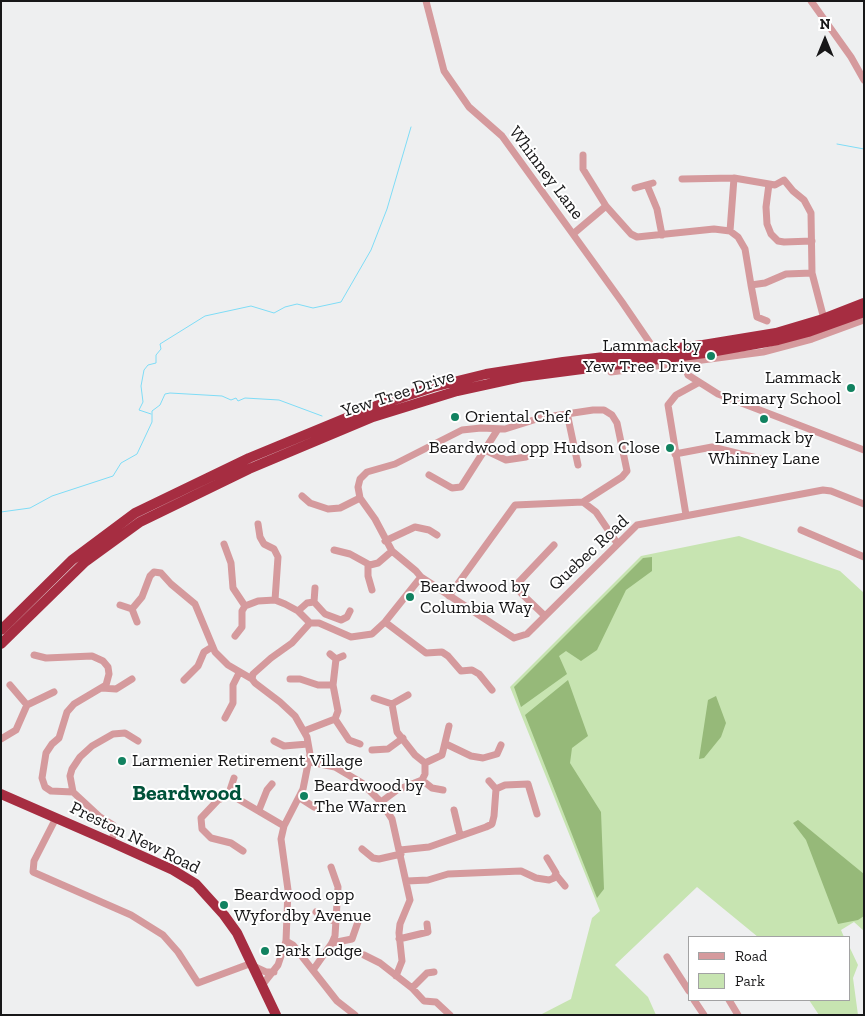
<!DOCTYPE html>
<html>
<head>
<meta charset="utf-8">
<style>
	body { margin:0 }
	#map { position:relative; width:865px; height:1016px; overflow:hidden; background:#eeeff0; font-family:"Zilla Slab",serif }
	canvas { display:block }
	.frame { position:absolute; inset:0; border:2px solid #171718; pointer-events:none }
	.legend { position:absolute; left:688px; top:936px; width:162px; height:65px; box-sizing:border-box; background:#fff; border:1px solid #a2a2a3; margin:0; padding:6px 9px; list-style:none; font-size:15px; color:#171718 }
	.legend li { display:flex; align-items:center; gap:10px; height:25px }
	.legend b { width:25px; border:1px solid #a2a2a3 }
	.north { position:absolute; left:800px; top:15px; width:50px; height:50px; -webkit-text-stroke:4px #fff; paint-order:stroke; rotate:0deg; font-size:14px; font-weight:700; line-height:20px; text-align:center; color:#171718 }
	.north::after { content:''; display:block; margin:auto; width:18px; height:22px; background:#171718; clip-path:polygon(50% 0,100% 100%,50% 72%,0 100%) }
</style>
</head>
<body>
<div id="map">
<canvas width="865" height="1016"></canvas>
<div class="frame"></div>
<ul class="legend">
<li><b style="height:6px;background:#d59a9d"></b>Road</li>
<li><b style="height:14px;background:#c7e4b1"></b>Park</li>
</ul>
<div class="north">N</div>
</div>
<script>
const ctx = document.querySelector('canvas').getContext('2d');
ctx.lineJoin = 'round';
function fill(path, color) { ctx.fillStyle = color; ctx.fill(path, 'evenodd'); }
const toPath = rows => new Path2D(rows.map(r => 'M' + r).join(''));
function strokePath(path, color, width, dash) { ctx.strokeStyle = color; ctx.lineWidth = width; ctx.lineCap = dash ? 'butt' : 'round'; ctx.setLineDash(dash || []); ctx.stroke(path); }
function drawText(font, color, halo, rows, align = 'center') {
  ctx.font = font + ' "Zilla Slab",serif'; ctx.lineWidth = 4; ctx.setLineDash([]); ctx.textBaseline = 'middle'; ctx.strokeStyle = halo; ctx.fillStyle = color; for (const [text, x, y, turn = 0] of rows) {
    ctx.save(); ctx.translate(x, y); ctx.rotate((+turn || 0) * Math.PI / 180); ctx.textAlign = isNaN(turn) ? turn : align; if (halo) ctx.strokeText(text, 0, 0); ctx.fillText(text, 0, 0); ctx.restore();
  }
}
const green = toPath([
	[739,536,840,571,864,593,864,931,854,922,841,930,844,937,758,937,697,887,615,965,648,997,656,1015,540,1015,571,999,592,918,600,911,510,687,641,556],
	[849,946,858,965,853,978,858,1015,819,1015,809,1000,849,1000]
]);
const forest = toPath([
	[652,557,652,571,626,590,597,650,581,661,566,651,559,656,567,674,521,707,514,687,643,558],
	[568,680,588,736,572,748,570,763,601,812,604,889,597,898,525,715],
	[716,696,726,723,721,737,704,758,699,759,708,700],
	[798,820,864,874,864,916,858,920,838,924,806,840,793,823]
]);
const stream = toPath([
	[837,144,864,149],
	[151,414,139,410,143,402,141,386,144,370,148,365,156,363,156,355,161,349,160,344,205,316,251,306,274,313,285,307,297,304,313,308,341,302,371,250,387,209,411,127],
	[1,512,30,508,52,496,113,476,121,463,137,454,152,422,152,411,160,405,165,394,170,393,222,396,231,400,236,398,238,401,245,398,279,400,322,416]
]);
const minor = toPath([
	[426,1,444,71,469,107,502,136,622,302,650,343,652,355],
	[811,1,851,57,864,80],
	[682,179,734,178,775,185,784,180,793,191,804,200,811,213,812,273,824,319],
	[769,184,766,207,767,224,771,234,778,241,784,242,812,241],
	[647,185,657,209,662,235],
	[635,188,653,183],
	[606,206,631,234,637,237,714,229,730,231,738,237,745,249,751,285,765,283,786,274,812,273],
	[730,231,734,178],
	[573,234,606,206,583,169,583,155],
	[751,285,757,317,767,321],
	[683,361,688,375,718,394,864,450],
	[611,372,763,352,812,339,864,320],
	[567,413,578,465],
	[485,450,506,460,526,457],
	[675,454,712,447,773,462],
	[429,475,452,488,461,487,498,429],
	[302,496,310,503,328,509,340,508,360,498],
	[583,502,622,477,627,471,617,423,612,415,604,410,593,410,540,418,505,429,481,428,462,430,395,464,367,472,360,479,358,487,360,498,375,519,392,551,416,571,421,577,514,638,527,634,637,525,823,490,831,491,864,504],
	[686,515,668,405,676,395,698,383],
	[258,524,260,537,264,544,274,549,278,557,275,600],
	[801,530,864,557],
	[385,541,415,527,429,530,437,535],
	[224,544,231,563,233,588,245,606],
	[334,550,350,554,370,565,378,563,392,551],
	[368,565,368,576,372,590],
	[449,596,515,505,583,502,596,512,617,543],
	[314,602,315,588],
	[120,605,132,609],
	[298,611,307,603,314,602,325,614,341,620,347,617,350,611],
	[545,616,522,594,518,589,518,583,554,545],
	[137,622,132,609,142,597,150,576,154,572,161,573,171,584,195,604,215,652,228,665,252,679],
	[385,622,426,653,442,652,448,656,461,671,472,670,479,674,492,690],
	[235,636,242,627,242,611,245,606,258,601,275,600,285,604,298,611,310,623],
	[330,654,336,659,343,656],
	[34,655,46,658,92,656,103,661,108,667,109,674,106,685,74,704,67,712,59,738,52,744,46,753,42,778,45,787,51,791,73,792,100,817,113,825,114,833,111,842],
	[290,679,300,679,318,685,333,685,338,711,335,719,304,731],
	[184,680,198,666,204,652,212,647],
	[10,685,27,705],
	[333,685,336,659],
	[102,688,116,689,132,679],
	[374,698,392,704,408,695],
	[225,718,233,703,233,685,239,673],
	[335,719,349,740,360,744],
	[1,739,16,730,27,705,54,692],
	[274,741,284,746,308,744],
	[446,744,471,756,483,758,497,754,501,745],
	[372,750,388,749,403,738],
	[310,762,335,767,362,783,381,802,392,819,410,900,400,924,399,933,402,961,396,976],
	[425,763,442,755,449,726],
	[422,780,432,788,443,790],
	[489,781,496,789],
	[73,792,70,776,72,769,80,757,92,746,113,734,125,733,138,741],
	[228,796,234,778],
	[300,798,314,807],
	[381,802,397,790,422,780,425,774,425,763,415,755,397,732,392,704],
	[259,810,267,790,272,784],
	[454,810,460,835],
	[56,818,34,861,33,872,131,915,163,935,178,952,198,983,252,963],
	[362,849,373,858,379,859,401,854],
	[400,850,429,847,486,827,492,824,494,816,496,789,505,785,528,784,537,814],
	[243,851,231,843,211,838,202,829,201,818,218,800,228,796,238,799,284,826],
	[556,875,565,886],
	[407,881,428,880,448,874,521,871,536,878,549,880,554,878,556,873,547,858],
	[316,912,334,921],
	[399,939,428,932,427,924],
	[286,941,293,945,337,1001,355,1015],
	[332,943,352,939,360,916],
	[364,955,380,963,412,988,424,1001,436,1002,450,1015],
	[667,957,689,991],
	[253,966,266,972,274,972],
	[313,970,332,943,335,936,338,887,331,867],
	[263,984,278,965,286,941,288,890,281,839,284,826,303,789,310,754,307,737,295,716,280,702,255,683,252,679,253,674,271,658,292,643,310,623,319,623,351,637,372,634,385,622,421,577],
	[412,988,427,973,434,972],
	[694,1000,704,1015],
	[729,1000,738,1015]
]);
const highway = toPath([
	[1,630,72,560,135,513,249,458,370,408,433,387,486,374,563,362,703,345,776,333,823,319,864,303],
	[1,644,85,562,140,522,249,469,373,417,457,391,521,377,705,353,778,340,808,332,864,312],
	[1,794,111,842,173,870,196,884,224,915,237,933,276,1015]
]);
const markers = [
	[711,356,5,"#118260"],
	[851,388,5,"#118260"],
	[455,417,5,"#118260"],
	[764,419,5,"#118260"],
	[670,448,5,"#118260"],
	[410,597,5,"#118260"],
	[122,761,5,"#118260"],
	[304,796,5,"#118260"],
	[224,905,5,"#118260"],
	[265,951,5,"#118260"]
];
const streetNames = [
	["Whinney Lane",546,173,53],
	["Yew Tree Drive",398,394,-18],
	["Quebec Road",589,553,-43],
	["Preston New Road",135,838,26]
];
const poiNames = [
	["Lammack by",701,346,"right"],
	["Yew Tree Drive",701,367,"right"],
	["Lammack",841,378,"right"],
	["Primary School",841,399,"right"],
	["Oriental Chef",465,417],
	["Lammack by",764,438,"center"],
	["Whinney Lane",764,459,"center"],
	["Beardwood opp Hudson Close",660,448,"right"],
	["Beardwood by",420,587],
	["Columbia Way",420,608],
	["Larmenier Retirement Village",132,761],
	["Beardwood by",314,786],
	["The Warren",314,807],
	["Beardwood opp",234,895],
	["Wyfordby Avenue",234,916],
	["Park Lodge",275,951]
];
const districtNames = [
	["Beardwood",187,794]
];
fill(green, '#c7e4b1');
fill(forest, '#96b979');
strokePath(stream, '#7edcf6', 1);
strokePath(minor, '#d59a9d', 7);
strokePath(highway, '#a62d41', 10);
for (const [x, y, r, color] of markers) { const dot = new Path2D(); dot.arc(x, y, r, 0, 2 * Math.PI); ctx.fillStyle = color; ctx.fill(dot); strokePath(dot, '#fff', 2); }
drawText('18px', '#171718', '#fff', streetNames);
drawText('18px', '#171718', '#fff', poiNames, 'left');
drawText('bold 22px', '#01523a', '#fff', districtNames);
</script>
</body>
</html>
